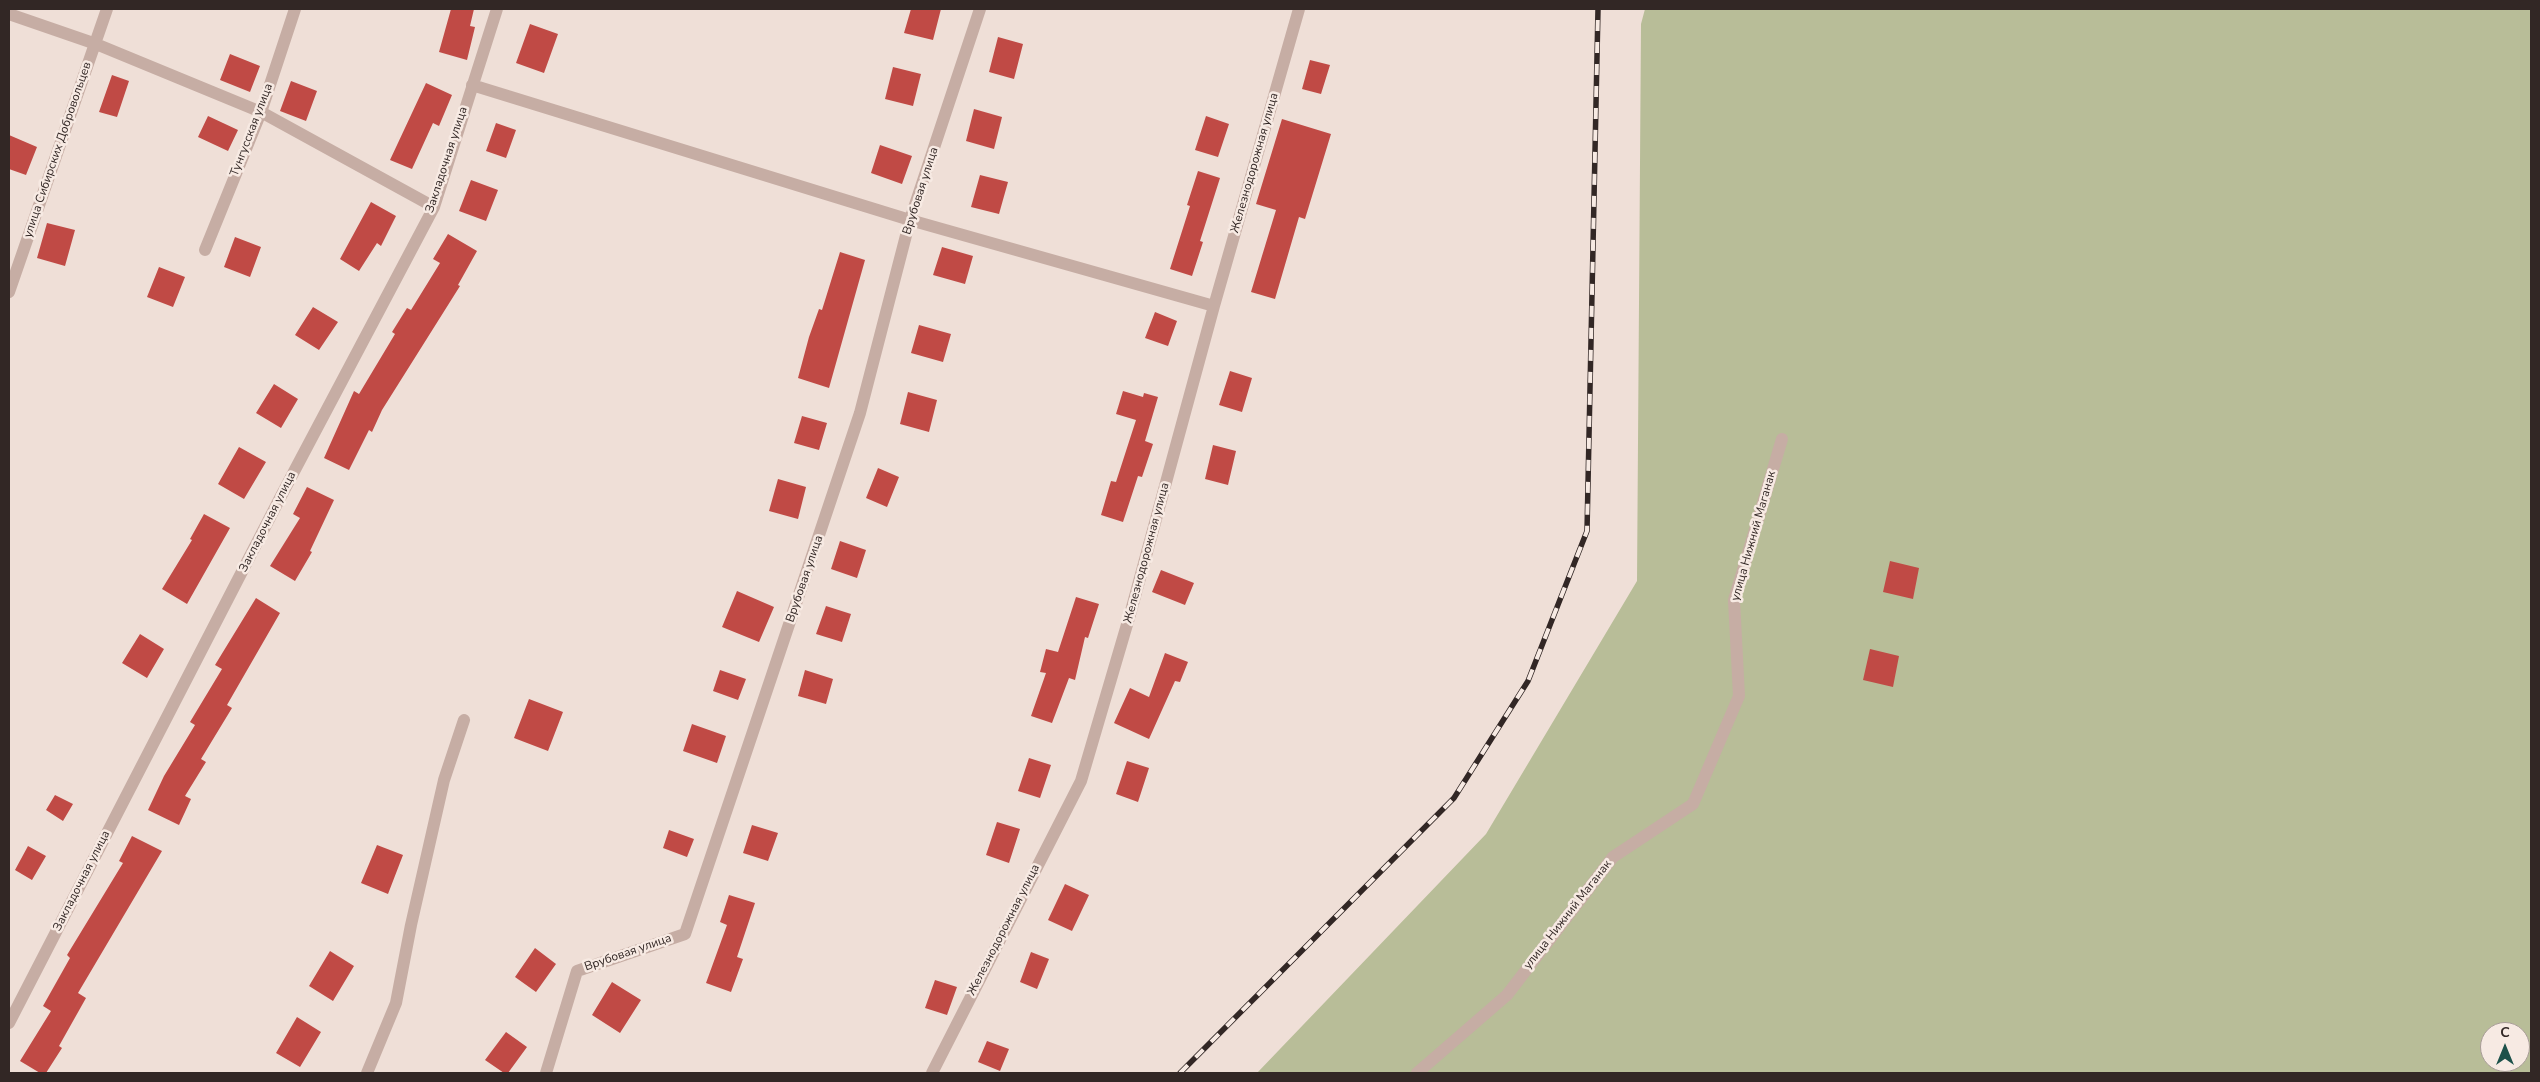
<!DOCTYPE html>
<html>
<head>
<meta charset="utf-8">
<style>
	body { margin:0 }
	#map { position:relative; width:2540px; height:1082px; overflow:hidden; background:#efdfd7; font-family:"Nunito Sans",sans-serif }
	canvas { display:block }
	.frame { position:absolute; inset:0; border:10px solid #322725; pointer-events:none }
	.north { position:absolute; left:2480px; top:1022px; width:50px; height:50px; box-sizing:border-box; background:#f7eae3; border:1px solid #a89c97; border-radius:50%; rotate:0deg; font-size:14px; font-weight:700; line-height:20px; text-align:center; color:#322725 }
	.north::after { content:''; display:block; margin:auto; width:18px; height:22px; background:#1d514a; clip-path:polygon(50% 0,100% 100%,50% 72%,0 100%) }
</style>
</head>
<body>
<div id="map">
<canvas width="2540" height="1082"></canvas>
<div class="frame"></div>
<div class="north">С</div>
</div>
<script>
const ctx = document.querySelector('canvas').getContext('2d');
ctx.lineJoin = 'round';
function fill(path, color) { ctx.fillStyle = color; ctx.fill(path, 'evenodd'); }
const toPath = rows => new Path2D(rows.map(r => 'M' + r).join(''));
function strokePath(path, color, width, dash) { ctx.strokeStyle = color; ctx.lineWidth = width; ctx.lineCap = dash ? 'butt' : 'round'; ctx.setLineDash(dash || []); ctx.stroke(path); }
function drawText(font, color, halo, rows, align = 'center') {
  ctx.font = font + ' "Nunito Sans",sans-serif'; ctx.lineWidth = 5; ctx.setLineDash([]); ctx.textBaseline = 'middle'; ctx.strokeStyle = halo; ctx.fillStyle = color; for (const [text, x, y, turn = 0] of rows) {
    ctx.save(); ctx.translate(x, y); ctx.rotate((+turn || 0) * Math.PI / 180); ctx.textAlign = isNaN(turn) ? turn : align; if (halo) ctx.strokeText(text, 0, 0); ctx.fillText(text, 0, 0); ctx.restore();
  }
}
const green = toPath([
	[1645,9,2531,9,2531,1073,1257,1073,1486,834,1637,581,1641,24],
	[2490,1032,2520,1032,2520,1062,2490,1062]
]);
const building = toPath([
	[451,9,474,9,470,26,475,27,467,60,439,52],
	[911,9,941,9,933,40,904,33],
	[530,24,558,34,544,73,516,63],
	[998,37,1023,44,1014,79,989,72],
	[230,54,260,66,250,92,220,80],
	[1310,60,1330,65,1321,94,1302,89],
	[893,67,921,74,913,106,885,99],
	[112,75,129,81,117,117,99,112],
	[291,81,317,91,306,121,280,111],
	[426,83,452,95,439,126,433,123,412,169,390,160],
	[974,109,1002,117,994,149,966,141],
	[208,116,238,130,228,151,198,137],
	[1206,116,1229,124,1218,157,1195,150],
	[1282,119,1331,134,1305,219,1299,217,1275,299,1251,292,1276,210,1256,204],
	[496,123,516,130,506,158,486,151],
	[9,135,37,147,26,175,9,169],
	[880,145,912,156,902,184,871,173],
	[1198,171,1220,178,1200,241,1203,242,1192,276,1170,269,1190,206,1187,205],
	[980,175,1008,182,999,214,971,207],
	[471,180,498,190,486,221,459,211],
	[371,202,396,216,381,246,377,243,359,271,340,259],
	[47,223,75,230,65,266,37,258],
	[448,234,477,251,458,285,460,286,382,410,372,432,369,430,349,470,324,458,354,391,359,394,395,334,392,332,407,308,411,310,440,263,433,259],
	[235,237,261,247,250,277,224,267],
	[942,247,973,256,965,284,933,275],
	[840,252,865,260,829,388,798,378,809,337,819,309,822,310],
	[159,267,185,277,173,307,147,297],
	[313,307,338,322,319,350,295,335],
	[1155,312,1177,321,1168,346,1145,338],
	[919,325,951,334,943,362,911,353],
	[1230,371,1252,378,1242,412,1219,405],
	[274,384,298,399,281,428,256,413],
	[1123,391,1143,397,1144,393,1158,397,1145,441,1153,444,1142,477,1138,476,1123,522,1101,515,1111,481,1116,482,1136,420,1116,414],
	[908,392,937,400,929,432,900,424],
	[802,416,827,423,819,450,794,443],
	[1213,445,1236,451,1228,485,1205,479],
	[239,447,266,462,244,499,218,484],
	[878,468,899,477,887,507,866,498],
	[778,479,806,487,798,519,769,511],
	[307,487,334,500,310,551,312,552,295,581,270,566,300,518,293,514],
	[204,514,230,528,187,604,162,589,192,540,190,539],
	[840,541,866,550,857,578,831,569],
	[1890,561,1919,568,1913,599,1883,592],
	[1161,570,1194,583,1185,605,1152,592],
	[737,591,774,607,759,642,722,627],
	[1076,597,1099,604,1088,638,1085,637,1075,680,1069,678,1052,723,1031,716,1046,673,1040,672,1046,649,1058,652],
	[256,598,280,613,227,705,232,708,201,759,206,762,185,796,191,799,179,825,148,810,164,776,195,725,190,722,222,669,215,665],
	[826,606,851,614,842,642,816,634],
	[140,634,164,649,147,678,122,663],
	[1870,649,1899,656,1893,687,1863,680],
	[1165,653,1188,662,1180,682,1175,681,1149,739,1114,723,1130,688,1149,697],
	[720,670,746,679,738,700,713,691],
	[805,670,833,679,826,704,798,696],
	[529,699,563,712,548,751,514,738],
	[692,724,726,736,717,763,683,751],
	[1029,758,1051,765,1040,798,1018,791],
	[1127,761,1149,768,1138,802,1116,794],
	[55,795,73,804,63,821,46,810],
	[997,822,1020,829,1009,863,986,855],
	[752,825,778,833,768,861,743,853],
	[669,830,694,839,687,857,663,848],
	[132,836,162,851,78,993,86,998,59,1046,62,1048,46,1073,40,1073,20,1061,51,1011,43,1006,70,958,67,955,123,863,119,861],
	[377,845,403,855,388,894,361,883],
	[28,846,46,856,32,880,15,870],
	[1065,884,1089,895,1072,931,1048,920],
	[729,895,755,903,737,957,743,959,731,992,706,983,727,925,720,922],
	[535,948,556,964,536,992,515,977],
	[330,951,354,966,333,1001,309,986],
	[1031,952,1049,959,1037,989,1020,982],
	[935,980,957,987,947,1015,925,1008],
	[612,982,641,1000,620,1033,592,1015],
	[297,1017,321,1032,300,1067,276,1053],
	[506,1032,527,1047,508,1073,504,1073,485,1060],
	[987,1041,1009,1049,1000,1071,978,1062]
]);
const street = toPath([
	[9,14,96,44,261,112,434,207],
	[472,85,910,220,1214,306],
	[205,250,261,112,295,9],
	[9,292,107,9],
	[9,1023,280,498,434,207,497,9],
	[367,1073,396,1003,411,925,444,780,464,720],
	[546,1073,577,971,685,934,860,413,910,220,980,9],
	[932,1073,1081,781,1131,611,1214,306,1299,9],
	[1417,1073,1507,995,1613,857,1693,804,1739,696,1734,600,1782,439]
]);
const rail = toPath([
	[1180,1073,1454,798,1528,681,1587,531,1598,9]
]);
const streetNames = [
	["Тунгусская улица",252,130,-69],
	["улица Сибирских Добровольцев",58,150,-71],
	["Закладочная улица",447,160,-72],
	["Железнодорожная улица",1255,163,-74],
	["Врубовая улица",921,191,-72],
	["Закладочная улица",268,522,-63],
	["улица Нижний Маганак",1754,536,-74],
	["Железнодорожная улица",1147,553,-75],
	["Врубовая улица",805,579,-71],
	["Закладочная улица",82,881,-63],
	["улица Нижний Маганак",1568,915,-52],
	["Железнодорожная улица",1004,930,-63],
	["Врубовая улица",628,953,-19]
];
fill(green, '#b8bd98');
fill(building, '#c04a45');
strokePath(street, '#c6ada4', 12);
strokePath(rail, '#322725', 5.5);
strokePath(rail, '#f7eae3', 4, [11]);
drawText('12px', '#322725', '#f7eae3', streetNames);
</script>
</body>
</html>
